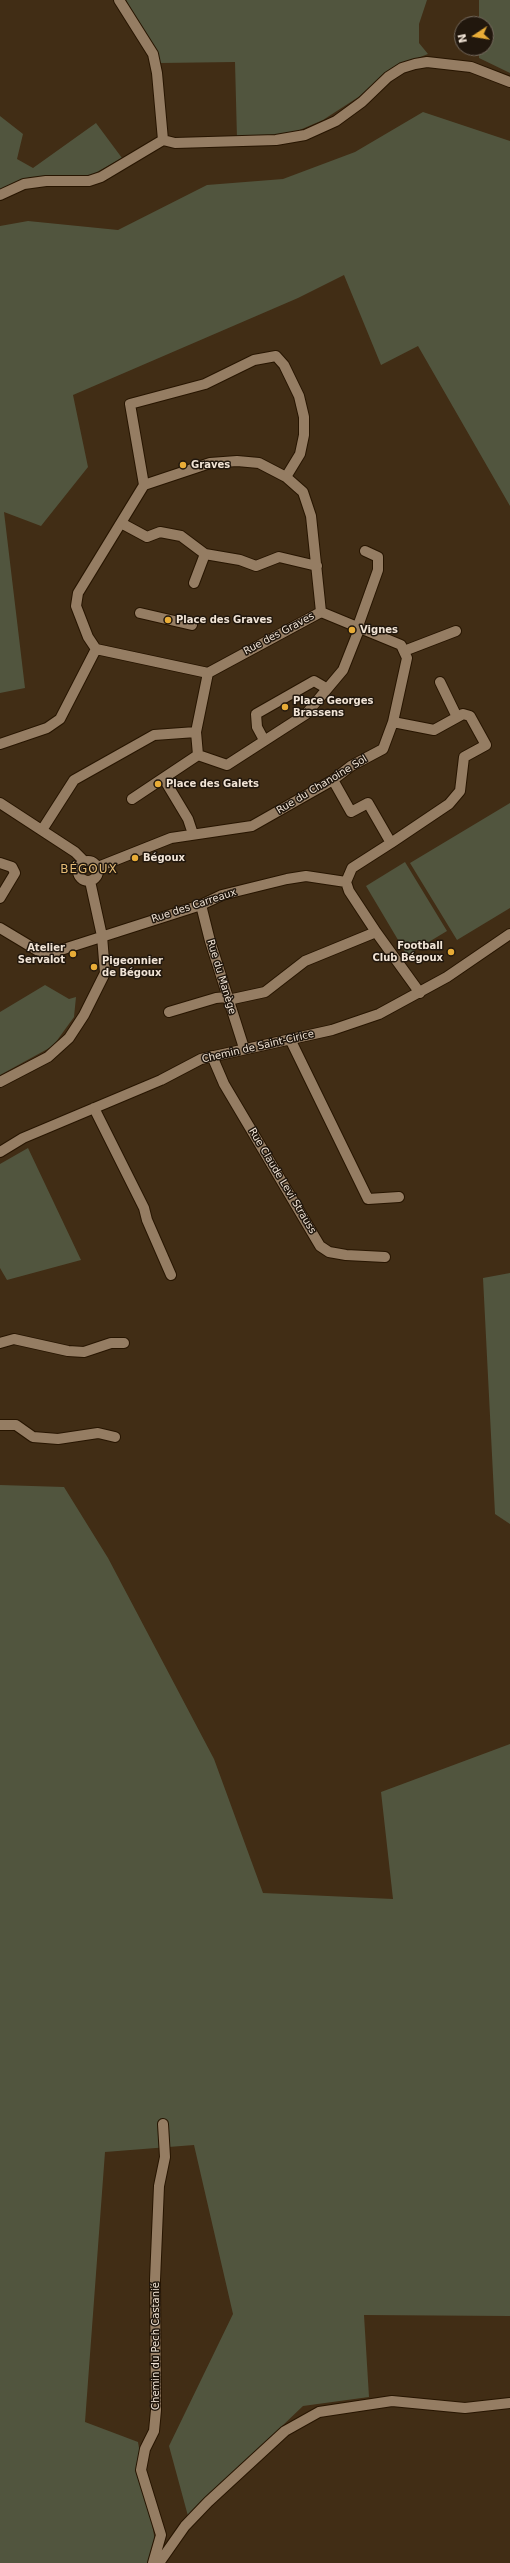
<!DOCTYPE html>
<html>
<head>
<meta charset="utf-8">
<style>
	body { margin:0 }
	#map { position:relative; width:510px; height:2563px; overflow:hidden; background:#412d15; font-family:"DejaVu Sans",sans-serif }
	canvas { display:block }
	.north { position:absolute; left:454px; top:16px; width:40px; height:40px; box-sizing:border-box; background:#21170d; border:1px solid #74695d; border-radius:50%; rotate:258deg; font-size:11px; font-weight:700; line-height:16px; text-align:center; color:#f1e4d6 }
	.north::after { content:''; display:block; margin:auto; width:14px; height:18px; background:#e8ac37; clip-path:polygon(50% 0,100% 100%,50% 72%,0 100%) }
</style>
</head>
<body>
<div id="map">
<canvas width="510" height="2563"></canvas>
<div class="north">N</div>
</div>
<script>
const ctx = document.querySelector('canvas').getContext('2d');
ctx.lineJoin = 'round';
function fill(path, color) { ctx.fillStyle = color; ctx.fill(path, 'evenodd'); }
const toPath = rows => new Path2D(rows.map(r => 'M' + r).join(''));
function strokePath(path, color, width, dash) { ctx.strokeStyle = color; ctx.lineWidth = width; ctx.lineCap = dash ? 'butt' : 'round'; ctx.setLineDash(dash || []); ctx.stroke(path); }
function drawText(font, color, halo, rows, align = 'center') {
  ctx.font = font + ' "DejaVu Sans",sans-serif'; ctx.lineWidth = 3; ctx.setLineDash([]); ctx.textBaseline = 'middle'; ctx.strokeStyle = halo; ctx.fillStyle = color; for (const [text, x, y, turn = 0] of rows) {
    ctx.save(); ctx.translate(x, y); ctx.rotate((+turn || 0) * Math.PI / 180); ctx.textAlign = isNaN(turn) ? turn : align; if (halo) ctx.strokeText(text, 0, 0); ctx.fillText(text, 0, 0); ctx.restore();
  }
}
const green = toPath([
	[126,0,427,0,419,24,419,43,428,54,395,67,360,96,323,120,295,132,237,139,235,62,160,63],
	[479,0,510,0,510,73,479,58,479,48,486,48,486,24,479,24],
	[423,112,510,141,510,506,418,346,381,365,344,275,298,298,73,395,88,467,41,526,4,512,25,688,0,693,0,226,28,221,118,230,207,185,283,179,355,152],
	[0,116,23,134,17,159,33,168,96,123,122,158,90,176,30,177,0,190],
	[510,803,510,908,457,940,410,863],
	[405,862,447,931,407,955,366,886],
	[45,985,69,999,76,997,74,1017,53,1046,0,1075,0,1012],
	[28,1148,81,1260,7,1280,0,1268,0,1164],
	[510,1273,510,1524,495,1514,483,1278],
	[0,1485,64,1487,108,1558,214,1759,263,1893,393,1899,381,1792,510,1744,510,2316,364,2315,369,2397,303,2406,188,2516,169,2446,233,2314,194,2145,105,2152,85,2422,138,2442,156,2547,149,2563,0,2563]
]);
const street = toPath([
	[119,0,153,54,157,73,163,140],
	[0,195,24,184,46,181,89,181,101,177,163,140,175,143,276,140,305,135,336,121,362,102,388,77,402,68,415,64,427,62,471,67,510,82],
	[237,461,259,463,286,477,303,492,311,516,321,612,208,673,96,649,88,637,76,606,78,593,144,485,210,463,237,461],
	[144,485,130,404,205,384,254,360,276,356,284,365,299,396,304,417,304,435,300,454,286,477],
	[121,523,147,537,160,532,181,536,205,554,240,560,256,566,279,557,317,566],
	[194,583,205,554],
	[140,613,192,625],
	[358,626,378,570,378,557,365,551],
	[404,651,456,631],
	[440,682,457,717],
	[196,732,198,755,227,765,306,714,343,670,360,627],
	[264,740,257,727,256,714,314,681,326,688],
	[0,744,47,728,60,719,96,649],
	[164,779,188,819,193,834],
	[333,780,351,812,368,803,391,843,449,804,460,791,464,757,486,745,470,716,463,714,434,730,393,722],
	[132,799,198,755],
	[0,803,75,852,84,861],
	[42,830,74,780,154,735,196,732,208,673],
	'78 871a10 10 0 1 1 20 0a10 10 0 1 1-20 0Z',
	[0,863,12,867,15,873,0,898],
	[98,867,171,838,252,826,333,780,351,766,383,749,393,722,407,658,401,645,321,612],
	[346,882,349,891,376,932,420,993],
	[201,905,210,941,244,1048],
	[0,928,45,955,201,905,222,895,287,879,306,876,346,882,352,868,391,843],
	[228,1000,265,992,305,961,376,932],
	[169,1012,216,998,227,997],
	[290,1039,368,1199,399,1197],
	[212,1056,224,1084,320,1246,329,1252,346,1255,385,1257],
	[0,1082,48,1057,69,1038,84,1015,105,973,102,936,90,881],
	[94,1108,144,1208,147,1220,171,1275],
	[0,1152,23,1138,161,1080,201,1059,332,1030,379,1014,447,977,510,934],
	[0,1343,14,1339,68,1351,84,1352,111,1343,124,1343],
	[0,1425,16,1425,33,1437,58,1439,98,1433,115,1437],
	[153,2563,161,2535,141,2470,145,2449,154,2431,156,2410,155,2280,159,2186,165,2157,163,2124],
	[159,2563,185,2526,208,2502,285,2431,319,2412,392,2401,465,2408,510,2403]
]);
const markers = [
	[183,465,4,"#e8ac37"],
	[168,620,4,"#e8ac37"],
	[352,630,4,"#e8ac37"],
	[285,707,4,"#e8ac37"],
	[158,784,4,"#e8ac37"],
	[135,858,4,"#e8ac37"],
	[451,952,4,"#e8ac37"],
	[73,954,4,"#e8ac37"],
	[94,967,4,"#e8ac37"]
];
const poiNames = [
	["Graves",191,465],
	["Place des Graves",176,620],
	["Vignes",360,630],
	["Place Georges",293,701],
	["Brassens",293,713],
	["Place des Galets",166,784],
	["Bégoux",143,858],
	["Football",443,946,"right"],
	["Club Bégoux",443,958,"right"],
	["Atelier",65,948,"right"],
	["Servalot",65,960,"right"],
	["Pigeonnier",102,961],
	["de Bégoux",102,973]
];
const streetNames = [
	["Rue des Graves",279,634,-28],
	["Rue du Chanoine Sol",322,785,-31],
	["Rue des Carreaux",194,906,-18],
	["Rue du Manège",221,977,73],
	["Chemin de Saint-Cirice",258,1047,-13],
	["Rue Claude Levi Strauss",282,1181,59],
	["Chemin du Pech Castanié",156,2346,-90]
];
const quarterNames = [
	["BÉGOUX",89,870]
];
fill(green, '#51553e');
strokePath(street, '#271500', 12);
strokePath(street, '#957d63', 10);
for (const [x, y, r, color] of markers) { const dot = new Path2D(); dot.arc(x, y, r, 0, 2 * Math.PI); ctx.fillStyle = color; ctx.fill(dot); strokePath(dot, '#21170d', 1.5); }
drawText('bold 10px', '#f1e4d6', '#21170d', poiNames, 'left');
drawText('10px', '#f1e4d6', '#21170d', streetNames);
ctx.letterSpacing = '1px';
drawText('12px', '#e2b973', '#21170d', quarterNames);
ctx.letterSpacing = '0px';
</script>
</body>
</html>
